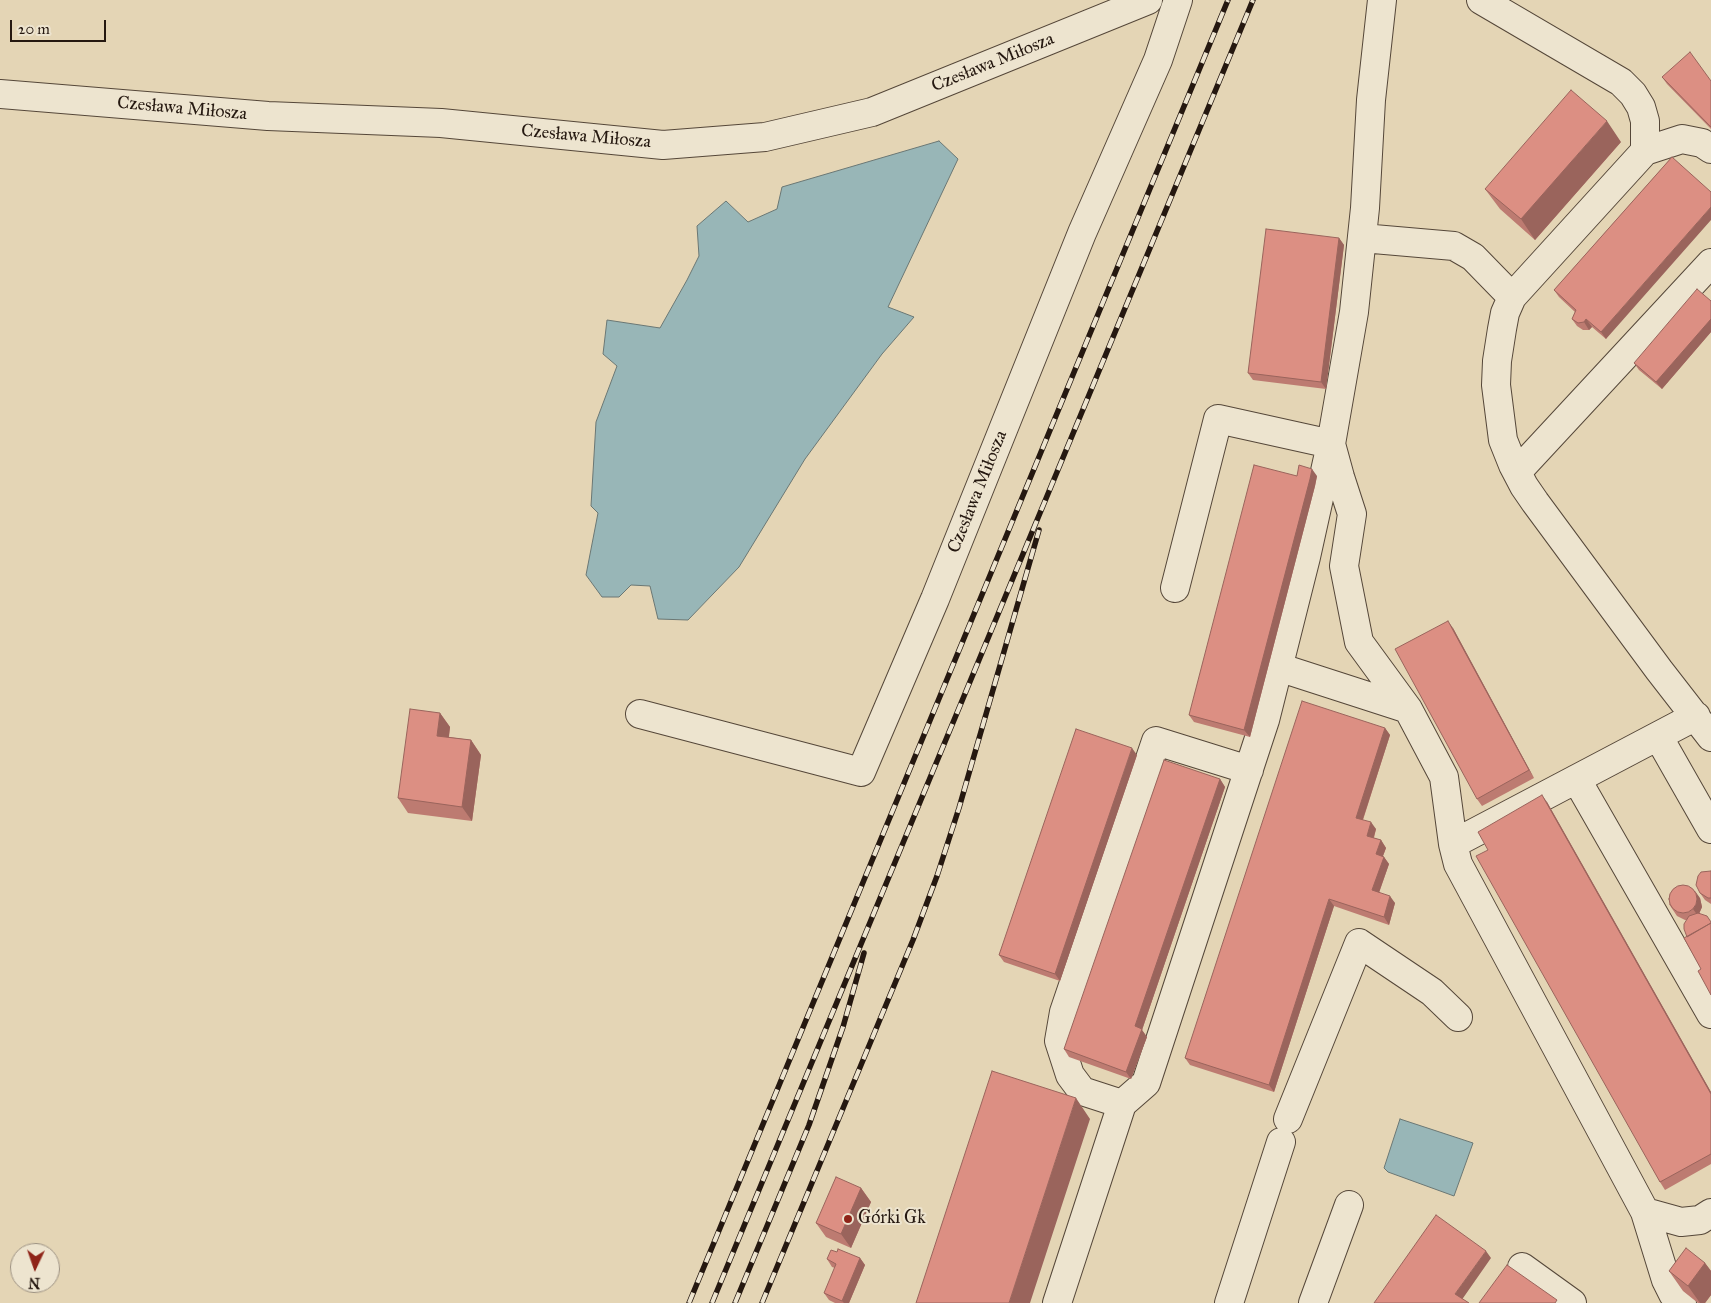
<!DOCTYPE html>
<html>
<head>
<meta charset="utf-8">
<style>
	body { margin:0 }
	#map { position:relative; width:1711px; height:1303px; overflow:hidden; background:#e4d5b5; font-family:"IM FELL Great Primer",serif }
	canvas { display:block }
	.north { position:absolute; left:10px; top:1243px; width:50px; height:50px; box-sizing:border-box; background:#ede4cf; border:1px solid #9d9283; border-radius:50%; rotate:183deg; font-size:14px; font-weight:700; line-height:20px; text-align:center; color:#251810 }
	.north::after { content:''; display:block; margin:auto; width:18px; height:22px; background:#8f2418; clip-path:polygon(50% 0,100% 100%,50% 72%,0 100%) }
	.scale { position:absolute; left:10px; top:20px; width:96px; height:22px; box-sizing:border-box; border:2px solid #251810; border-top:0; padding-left:6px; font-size:15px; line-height:18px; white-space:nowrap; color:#251810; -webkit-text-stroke:4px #ede4cf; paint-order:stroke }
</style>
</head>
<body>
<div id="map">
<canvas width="1711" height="1303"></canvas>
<div class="north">N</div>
<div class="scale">20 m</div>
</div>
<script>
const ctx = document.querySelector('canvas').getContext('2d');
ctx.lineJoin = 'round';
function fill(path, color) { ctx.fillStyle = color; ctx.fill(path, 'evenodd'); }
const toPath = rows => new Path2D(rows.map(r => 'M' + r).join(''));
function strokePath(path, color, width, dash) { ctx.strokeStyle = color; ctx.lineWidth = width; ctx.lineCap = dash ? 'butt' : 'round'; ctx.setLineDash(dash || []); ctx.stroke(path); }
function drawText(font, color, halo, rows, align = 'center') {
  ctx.font = font + ' "IM FELL Great Primer",serif'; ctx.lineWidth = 4; ctx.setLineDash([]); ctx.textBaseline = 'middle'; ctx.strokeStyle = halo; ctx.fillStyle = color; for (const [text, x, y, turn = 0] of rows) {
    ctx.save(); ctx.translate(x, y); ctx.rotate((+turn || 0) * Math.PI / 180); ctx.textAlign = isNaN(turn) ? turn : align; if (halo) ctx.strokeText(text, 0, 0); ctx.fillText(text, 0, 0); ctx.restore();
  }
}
const water = toPath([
	[939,141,958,159,888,307,914,317,882,354,805,459,739,567,688,620,658,619,650,586,631,585,619,597,602,597,586,575,598,513,591,506,596,422,617,366,603,354,607,320,660,328,687,280,699,256,697,226,726,201,748,222,777,209,782,187,939,141],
	[1400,1119,1473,1143,1454,1196,1388,1172,1384,1168,1400,1119]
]);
const minor = toPath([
	[1382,0,1371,100,1365,208,1354,312,1331,444,1340,477,1352,514,1344,566,1359,642,1408,709,1444,777,1453,844,1458,864,1645,1212,1666,1280,1673,1294,1682,1303],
	[1481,0,1621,82,1633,94,1641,107,1645,121,1645,151,1512,297],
	[0,94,268,116,441,123,663,145,765,137,872,112,1148,0],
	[1645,151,1682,139,1702,143,1711,149],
	[1362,238,1454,246,1473,257,1512,297,1505,313,1502,329,1497,361,1496,385,1503,440,1513,465,1524,486,1535,502,1659,670,1711,737],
	[1517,472,1711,263],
	[1278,667,1408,709],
	[640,714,861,772,935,599,1082,233,1158,60,1178,0],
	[1658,736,1711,829],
	[1577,780,1711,1014],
	[1453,844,1696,716],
	[1122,1104,1146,1083,1265,720,1306,557,1331,444,1218,419,1175,588],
	[1288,1119,1359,943,1432,992,1458,1017],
	[1645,1212,1681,1222,1700,1220,1711,1213],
	[1522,1267,1572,1303],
	[1057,1303,1122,1104,1082,1091,1070,1075,1059,1041,1064,1012,1156,741,1249,770],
	[1229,1303,1281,1142],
	[1313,1303,1349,1205]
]);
const rail = toPath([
	[689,1303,1228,0],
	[712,1303,1253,0],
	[735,1303,809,1125,843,1027,864,953],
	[762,1303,913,940,937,876,959,808,1039,530]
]);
const wall = toPath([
	[1662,77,1711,81,1711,129,1667,84],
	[1621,142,1535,240,1500,209,1485,189],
	[1672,157,1606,339,1592,327,1589,330,1583,330,1577,326,1572,319,1575,312,1559,297,1554,290],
	[1339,238,1344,245,1326,389,1253,380,1248,373],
	[1711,301,1711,332,1662,389,1639,370,1634,363],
	[1297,476,1317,476,1315,486,1250,737,1194,722,1189,715],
	[1453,628,1534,778,1482,806,1477,799],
	[440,713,450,727,449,737,471,740,481,755,472,821,408,813,398,798],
	[1385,728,1390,735,1363,820,1376,829,1374,838,1381,840,1386,848,1383,856,1384,857,1389,864,1379,893,1395,903,1389,925,1334,906,1274,1092,1190,1065,1185,1058],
	[1137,755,1060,981,1004,962,999,955],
	[1220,779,1225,787,1142,1030,1147,1037,1131,1079,1069,1057,1064,1049],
	[1547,802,1711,1092,1711,1164,1665,1190,1660,1182,1488,850],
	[1711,871,1711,904,1705,900,1700,893],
	[1700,898,1702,907,1699,914,1701,969,1687,937,1687,920,1685,920,1677,916,1669,904],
	[861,1188,871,1202,851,1248,826,1237,816,1223],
	[837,1252,860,1258,865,1265,849,1303,835,1303,829,1300,824,1293,835,1268,832,1267,827,1259],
	[1705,1263,1711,1271,1711,1295,1705,1303,1698,1303,1683,1291,1669,1271]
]);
const shadedWall = toPath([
	[1607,121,1621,142,1535,240,1521,219],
	[1711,207,1711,220,1606,339,1601,332],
	[1339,238,1344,245,1326,389,1321,382],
	[1586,319,1592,327,1589,330,1584,322],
	[1711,319,1711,332,1662,389,1656,382],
	[1312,469,1317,476,1315,486,1250,737,1244,730],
	[1448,621,1453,628,1534,778,1529,770],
	[440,713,450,727,447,750,437,736],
	[1385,728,1390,735,1361,825,1356,818],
	[471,740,481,755,472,821,462,807],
	[1132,748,1137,755,1060,981,1055,974],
	[1220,779,1225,787,1142,1030,1147,1037,1131,1079,1126,1072,1135,1026],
	[1542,795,1547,802,1711,1092,1711,1094],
	[1371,822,1376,829,1372,843,1367,836],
	[1381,840,1386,848,1381,861,1376,854],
	[1384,857,1389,864,1377,898,1372,890],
	[1695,891,1700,898,1702,907,1698,916,1693,909],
	[1390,896,1395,903,1389,925,1384,917],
	[1329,899,1334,906,1274,1092,1269,1085],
	[1076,1098,1090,1119,1030,1303,1009,1303],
	[861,1188,871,1202,851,1248,841,1234],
	[1486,1251,1491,1258,1461,1301,1455,1294],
	[860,1258,865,1265,849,1303,844,1303,842,1301],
	[1705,1263,1711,1271,1711,1295,1705,1303,1700,1303,1688,1286]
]);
const building = toPath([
	[1690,52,1711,81,1711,127,1662,77,1690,52],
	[1571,90,1607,121,1521,219,1485,189,1571,90],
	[1672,157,1711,192,1711,207,1601,332,1586,319,1584,322,1578,323,1572,319,1576,310,1554,290,1672,157],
	[1266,229,1339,238,1321,382,1248,373,1266,229],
	[1697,289,1711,301,1711,319,1656,382,1634,363,1697,289],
	[1254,465,1297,476,1299,465,1312,469,1310,479,1244,730,1189,715,1254,465],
	[1448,621,1529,770,1477,799,1395,649,1448,621],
	[1302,701,1385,728,1356,818,1371,822,1367,836,1381,840,1376,854,1384,857,1372,890,1390,896,1384,917,1329,899,1269,1085,1185,1058,1302,701],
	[410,709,440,713,437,736,471,740,462,807,398,798,410,709],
	[1076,729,1132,748,1055,974,999,955,1076,729],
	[1164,760,1220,779,1135,1026,1142,1029,1126,1072,1064,1049,1164,760],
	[1542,795,1711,1094,1711,1154,1660,1182,1476,856,1488,850,1478,832,1542,795],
	[1711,871,1711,898,1708,898,1700,893,1696,885,1698,876,1701,872,1711,871],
	'1669 899a14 14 0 1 1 28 0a14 14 0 1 1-28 0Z',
	[1698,913,1707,916,1711,922,1711,923,1687,937,1684,929,1684,924,1689,916,1698,913],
	[1711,923,1711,995,1698,971,1701,969,1684,938,1711,923],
	[992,1071,1076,1098,1009,1303,916,1303,992,1071],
	[836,1177,861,1188,841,1234,816,1223,836,1177],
	[1436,1215,1486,1251,1455,1294,1469,1303,1374,1303,1436,1215],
	[1686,1248,1705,1263,1688,1286,1669,1271,1686,1248],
	[838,1249,860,1258,842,1301,824,1293,836,1264,827,1259,831,1250,837,1252,838,1249],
	[1507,1265,1557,1300,1555,1303,1479,1303,1507,1265]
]);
const markers = [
	[848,1219,5,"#8f2418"]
];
const streetNames = [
	["Czesława Miłosza",993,63,-22],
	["Czesława Miłosza",182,109,5],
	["Czesława Miłosza",586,137,5],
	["Czesława Miłosza",978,492,-68]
];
const poiNames = [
	["Górki Gk",858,1219]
];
fill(water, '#98b6b7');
strokePath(water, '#6a7774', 1);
strokePath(minor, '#554739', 30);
strokePath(minor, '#ede4cf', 28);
strokePath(rail, '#251810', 5.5);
strokePath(rail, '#ede4cf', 4, [11]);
fill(wall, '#bd7b71');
fill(shadedWall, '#9a645c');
fill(building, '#dc8f83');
strokePath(building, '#9a645c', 1);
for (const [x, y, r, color] of markers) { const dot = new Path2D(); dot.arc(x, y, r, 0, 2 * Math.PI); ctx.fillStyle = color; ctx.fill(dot); strokePath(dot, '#ede4cf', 2); }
drawText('18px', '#251810', '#ede4cf', streetNames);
drawText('18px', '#251810', '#ede4cf', poiNames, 'left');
</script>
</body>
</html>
